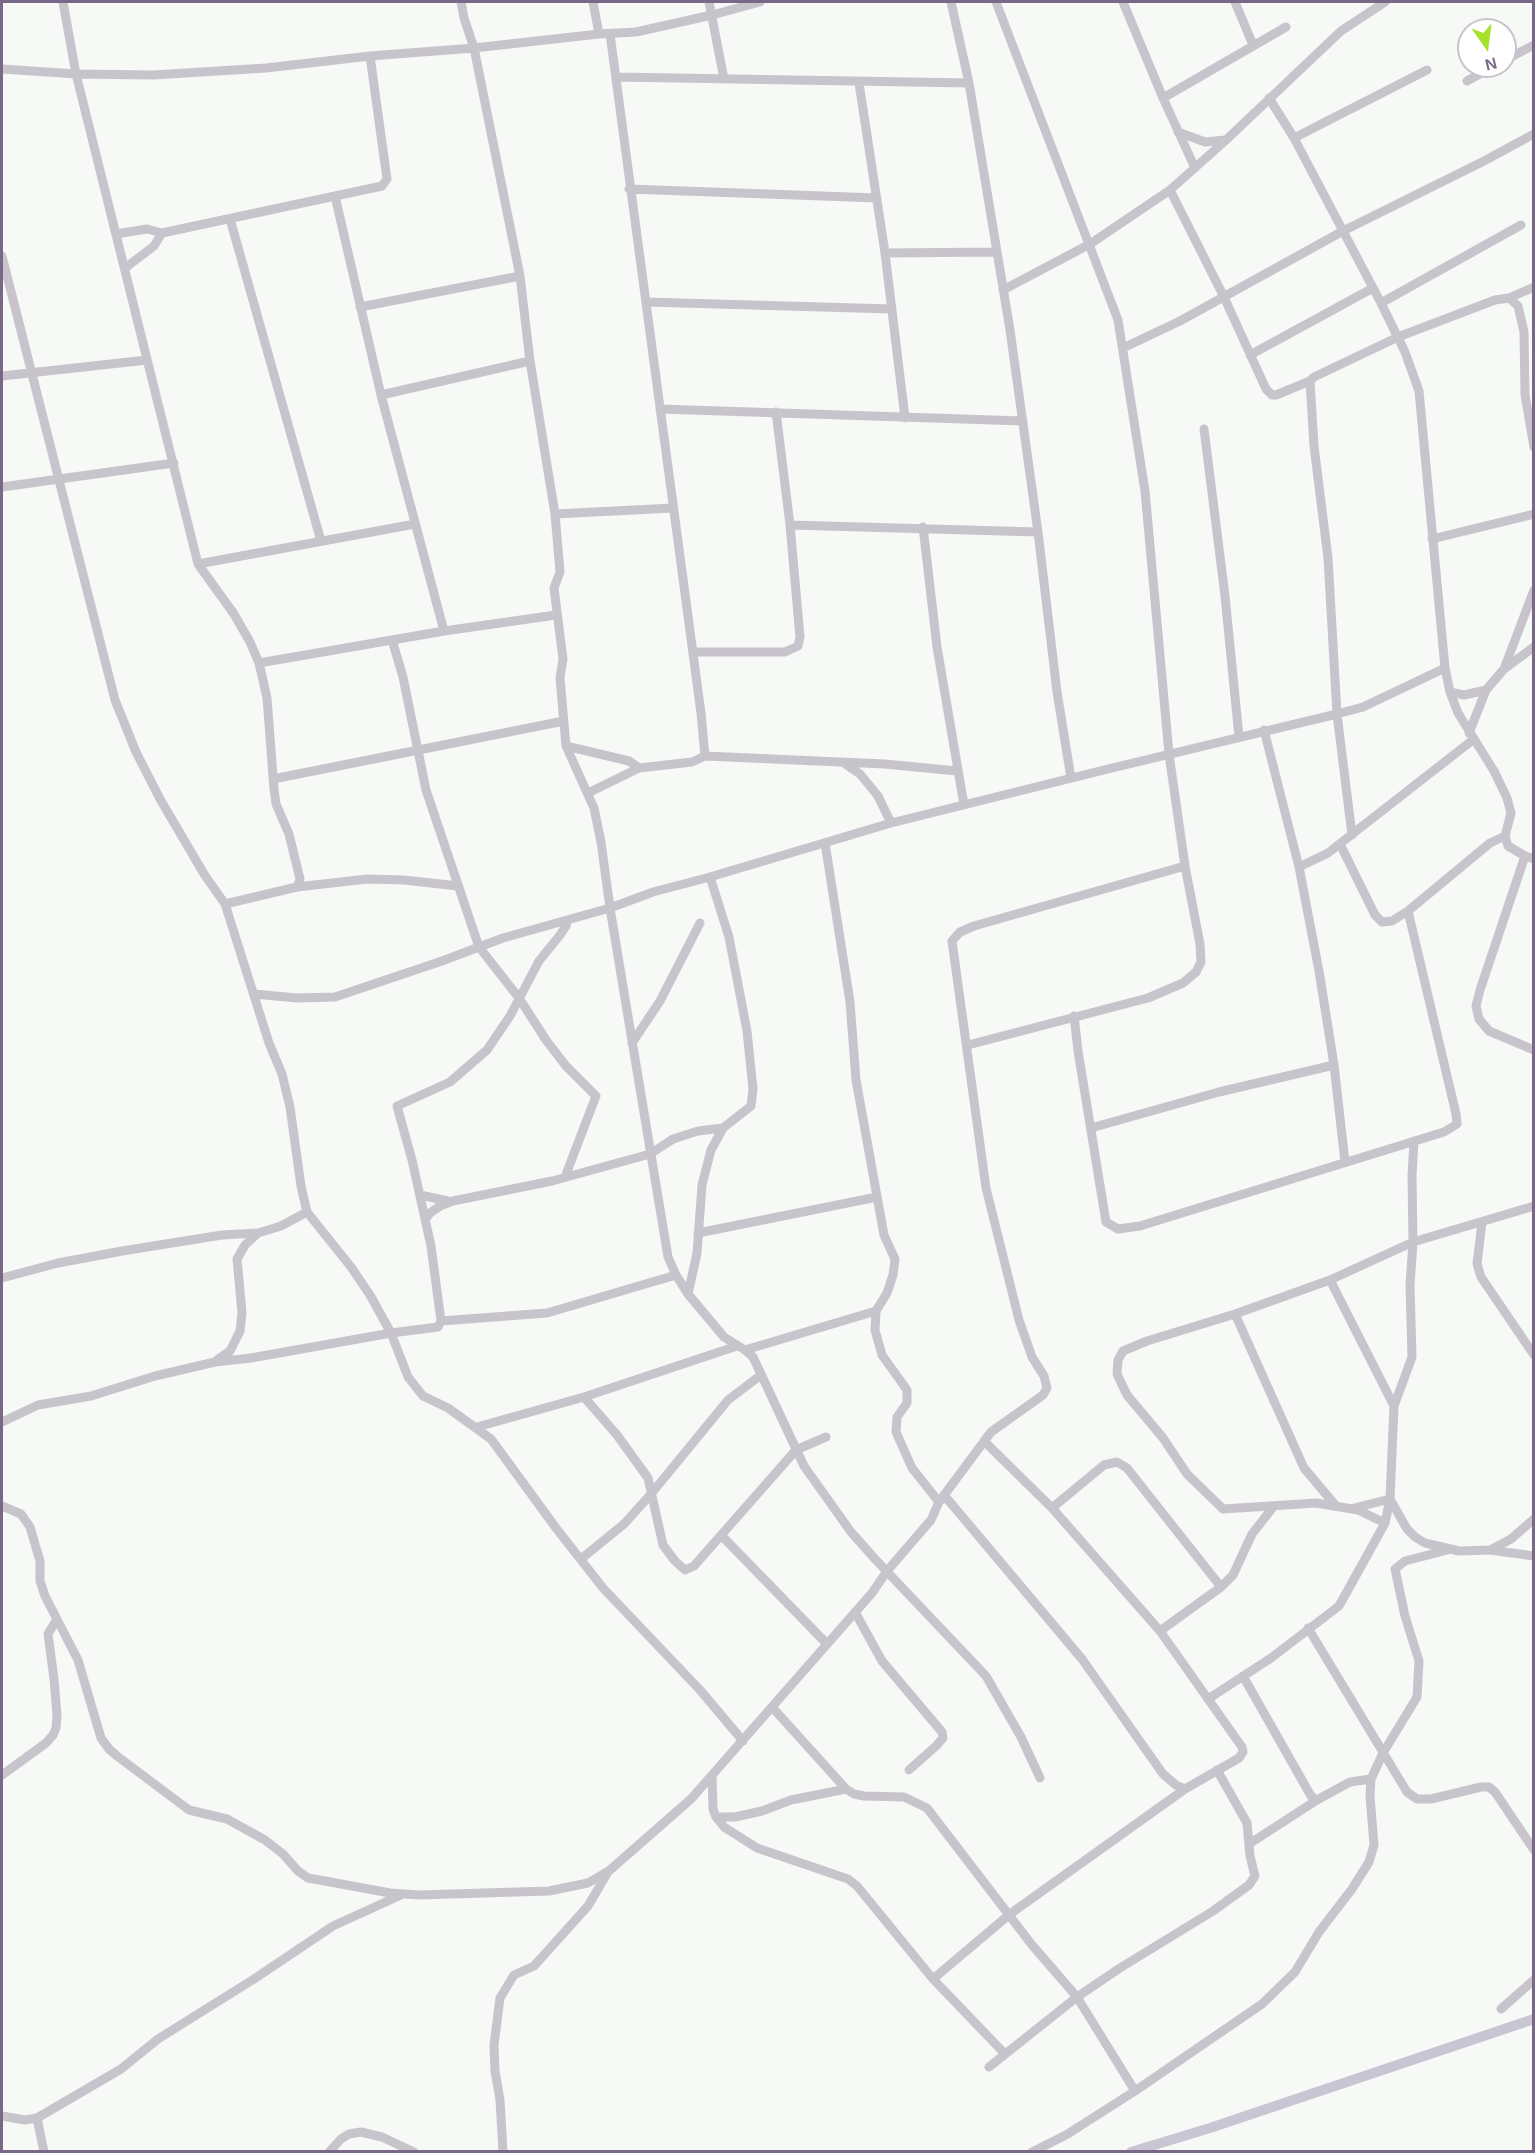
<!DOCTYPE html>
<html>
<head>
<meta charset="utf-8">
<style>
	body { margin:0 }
	#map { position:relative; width:1535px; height:2153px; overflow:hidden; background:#f6f9f6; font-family:Helvetica,sans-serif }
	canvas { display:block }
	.frame { position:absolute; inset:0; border:3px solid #796887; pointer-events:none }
	.north { position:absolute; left:1457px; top:18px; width:60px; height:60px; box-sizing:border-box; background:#fff; border:2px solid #c9c3cf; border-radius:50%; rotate:166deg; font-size:16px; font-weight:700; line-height:24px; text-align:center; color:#796887 }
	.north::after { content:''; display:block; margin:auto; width:21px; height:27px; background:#a6e22c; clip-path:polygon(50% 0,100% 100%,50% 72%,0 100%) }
</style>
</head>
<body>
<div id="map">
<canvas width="1535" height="2153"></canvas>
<div class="frame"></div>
<div class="north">N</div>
</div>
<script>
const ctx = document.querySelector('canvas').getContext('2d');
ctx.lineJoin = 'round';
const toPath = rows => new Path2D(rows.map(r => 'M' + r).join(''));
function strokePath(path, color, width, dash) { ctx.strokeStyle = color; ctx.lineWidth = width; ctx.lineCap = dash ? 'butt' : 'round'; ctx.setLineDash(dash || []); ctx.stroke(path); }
const canal = toPath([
	[1131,2152,1210,2128,1534,2019]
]);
const street = toPath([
	[63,2,76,74,198,564,234,614,250,642,259,663,267,698,274,789,276,804,289,834,300,879,297,887],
	[461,2,464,18,474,48,520,276,530,361,555,514,560,572,554,588,563,659,560,678,566,746,594,808,601,842,610,908,668,1257,676,1275,688,1294,724,1337,745,1350,753,1357,804,1466,851,1532,875,1559,986,1676,1021,1737,1040,1778],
	[593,2,599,34],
	[709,2,724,79],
	[951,2,969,83,1010,330,1038,532,1057,692,1071,778],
	[1123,2,1163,98,1195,168],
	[1235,2,1253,45],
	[1505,60,1534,45],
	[2,69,76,74,153,75,266,68,370,56,474,48,599,34,636,32,712,15,760,2],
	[617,77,969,83],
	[1467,81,1494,66],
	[859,83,885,253,905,418],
	[1163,98,1286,27],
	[1269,98,1294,138,1381,303,1405,352,1419,391,1445,668,1450,692,1458,713,1494,771,1507,798,1511,813,1505,836,1508,846,1525,856,1534,859],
	[1178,132,1205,142,1225,140],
	[1294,138,1427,70],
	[629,189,877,198],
	[1170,190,1224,297,1266,389,1272,395,1276,395,1310,381],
	[335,196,381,395,444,631],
	[230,219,321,541],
	[116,234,147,229,162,233,382,186,387,179,370,56],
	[885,253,996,252],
	[2,256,115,700,136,752,160,799,204,874,225,904,269,1043,282,1074,290,1107,301,1186,307,1212,351,1267,370,1295,391,1333,408,1377,423,1396,448,1408,491,1439,556,1528,603,1588,700,1690,743,1741],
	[125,268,154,246,162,233],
	[1003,290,1090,244,1170,190,1226,140,1341,31,1385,2],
	[1509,298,1534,287],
	[646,302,892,309],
	[1381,303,1521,225],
	[360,307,520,276],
	[1123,348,1180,321,1343,231,1484,161,1534,134],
	[1250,355,1373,288],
	[2,376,147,360],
	[381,395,530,361],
	[660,409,1023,421],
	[1204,429,1225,596,1239,737],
	[2,487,174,463],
	[555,514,673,508],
	[790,525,1038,532],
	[923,527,937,647,964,805],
	[1432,539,1534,514],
	[198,564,415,524],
	[392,640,403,677,426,790,479,947,519,998,546,1040,566,1066,596,1096,565,1177],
	[693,652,785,652,798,646,800,637,790,525,776,412],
	[259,663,444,631,556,615],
	[1504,669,1534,590],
	[1450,692,1464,695,1486,690],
	[1264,730,1299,867,1328,853,1474,739],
	[1469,733,1486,690,1504,669,1534,647],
	[566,746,629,761,639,768],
	[705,756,885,764,957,771],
	[844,763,860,774,878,796,891,823],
	[273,779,564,721],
	[588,793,639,768,692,762,705,756,701,713,610,34],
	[1352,835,1337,714,1328,558,1314,446,1310,381,1314,377,1398,337,1495,300,1509,298,1518,306,1524,332,1525,395,1534,447],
	[825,843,850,1002,856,1080,884,1235,895,1259,893,1275,887,1293,876,1311,875,1330,882,1355,907,1390,907,1403,897,1417,896,1432,912,1468,939,1502],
	[1340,844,1375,915,1382,922,1392,921,1408,911,1490,843,1505,836],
	[1525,856,1480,990,1476,1006,1479,1019,1489,1031,1534,1050],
	[1299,867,1319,971,1334,1065,1345,1162],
	[225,904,297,887,367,879,404,880,458,886],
	[254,994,297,998,335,997,442,961,503,938,610,908,653,892,710,877,891,823,1108,769,1337,714,1363,707,1445,668],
	[1074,1016,1078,1051,1106,1222,1118,1229,1140,1226,1444,1132,1457,1124,1456,1114,1408,911],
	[632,1043,660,1001,700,923],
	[968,1045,1148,998,1183,983,1196,972,1201,962,1200,944,1185,866,1169,754,1145,491,1118,320,996,2],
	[1091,1128,1219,1092,1334,1065],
	[420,1195,448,1201],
	[425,1220,430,1213,440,1206,453,1201,552,1181,650,1154,673,1139,698,1131,723,1128],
	[1482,1222,1477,1264,1481,1277,1534,1355],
	[698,1233,877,1197],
	[2,1278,58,1263,122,1251,222,1235,258,1233,281,1226,307,1212],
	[1330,1280,1394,1406],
	[688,1294,697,1253,702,1185,711,1150,723,1128,751,1106,753,1089,747,1031,729,937,710,877],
	[1235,1314,1304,1468,1336,1506],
	[441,1321,547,1313,676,1275],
	[745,1350,876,1311],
	[217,1360,230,1351,240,1331,242,1313,237,1259,245,1245,258,1233],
	[584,1397,617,1435,648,1478,663,1545,675,1561,685,1570,694,1566,796,1450,826,1437],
	[2,1422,38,1405,91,1396,155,1376,215,1362,251,1358,391,1333,438,1327,441,1321,431,1246,412,1160,397,1106,450,1082,487,1050,510,1016,539,961,560,935,566,926,567,921],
	[477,1427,584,1397,737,1346],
	[944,1495,1082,1659,1163,1774,1176,1785,1185,1789,1239,1758,1243,1752,1242,1747,1160,1631,1052,1508,984,1441],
	[1390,1499,1407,1529,1415,1537,1425,1543,1459,1551,1490,1550,1534,1556],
	[2,1506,21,1514,30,1527,40,1561,40,1581,45,1596,78,1660,101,1738,109,1749,117,1756,189,1810,227,1819,265,1840,283,1854,298,1871,308,1878,325,1881,390,1893,419,1895,549,1891,588,1883,610,1870,691,1799,872,1593,887,1571,931,1520,939,1502,991,1432,1043,1395,1047,1388,1044,1376,1032,1357,1019,1320,986,1188,952,941,960,932,974,926,1185,866],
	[1052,1508,1104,1465,1117,1462,1127,1468,1221,1587],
	[1354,1508,1390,1499],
	[1385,1523,1358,1510,1316,1503,1223,1509,1187,1474,1163,1438,1127,1395,1117,1374,1118,1360,1123,1351,1147,1341,1235,1314,1330,1280,1413,1242,1534,1206],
	[721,1535,827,1644],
	[1492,1549,1511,1539,1534,1519],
	[581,1559,624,1524,651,1494,728,1400,761,1375],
	[855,1612,882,1661,942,1732,943,1738,936,1746,909,1770],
	[1308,1628,1407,1792,1417,1799,1431,1799,1481,1787,1489,1787,1495,1792,1534,1850],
	[1160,1631,1221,1587,1233,1575,1252,1534,1274,1506],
	[1243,1676,1311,1796,1317,1800,1350,1782,1371,1779],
	[1208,1699,1271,1658,1339,1606,1385,1523,1390,1499,1394,1406,1412,1357,1410,1285,1413,1242,1412,1176,1414,1141],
	[772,1707,846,1789,854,1794,864,1796,904,1797,927,1808,1032,1945,1077,1997,1135,2091],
	[2,1775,46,1743,53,1735,56,1728,57,1715,54,1679,48,1634,57,1619],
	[712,1775,713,1809,716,1817,724,1827,757,1848,848,1879,857,1886,933,1979,1005,2054],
	[716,1817,735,1817,762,1811,791,1800,846,1789],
	[1249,1844,1317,1800],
	[933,1979,1010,1914,1185,1789],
	[1501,2009,1534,1980],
	[989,2067,1077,1997,1120,1968,1213,1911,1249,1885,1255,1876,1250,1856,1247,1823,1217,1770],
	[2,2116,25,2120,37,2118,121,2069,158,2039,254,1979,333,1926,401,1895],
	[37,2118,44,2152],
	[329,2152,341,2139,349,2134,361,2132,382,2137,414,2152],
	[503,2152,500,2100,495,2071,494,2045,500,1998,514,1975,534,1966,588,1906,608,1872],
	[1032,2152,1066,2135,1135,2091,1262,2004,1295,1972,1319,1932,1352,1889,1369,1862,1374,1845,1370,1796,1371,1779,1383,1753,1417,1697,1419,1661,1405,1616,1395,1569,1405,1561,1451,1549]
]);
strokePath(canal, '#cac5d2', 10);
strokePath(street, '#c8c4cb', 9);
</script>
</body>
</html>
